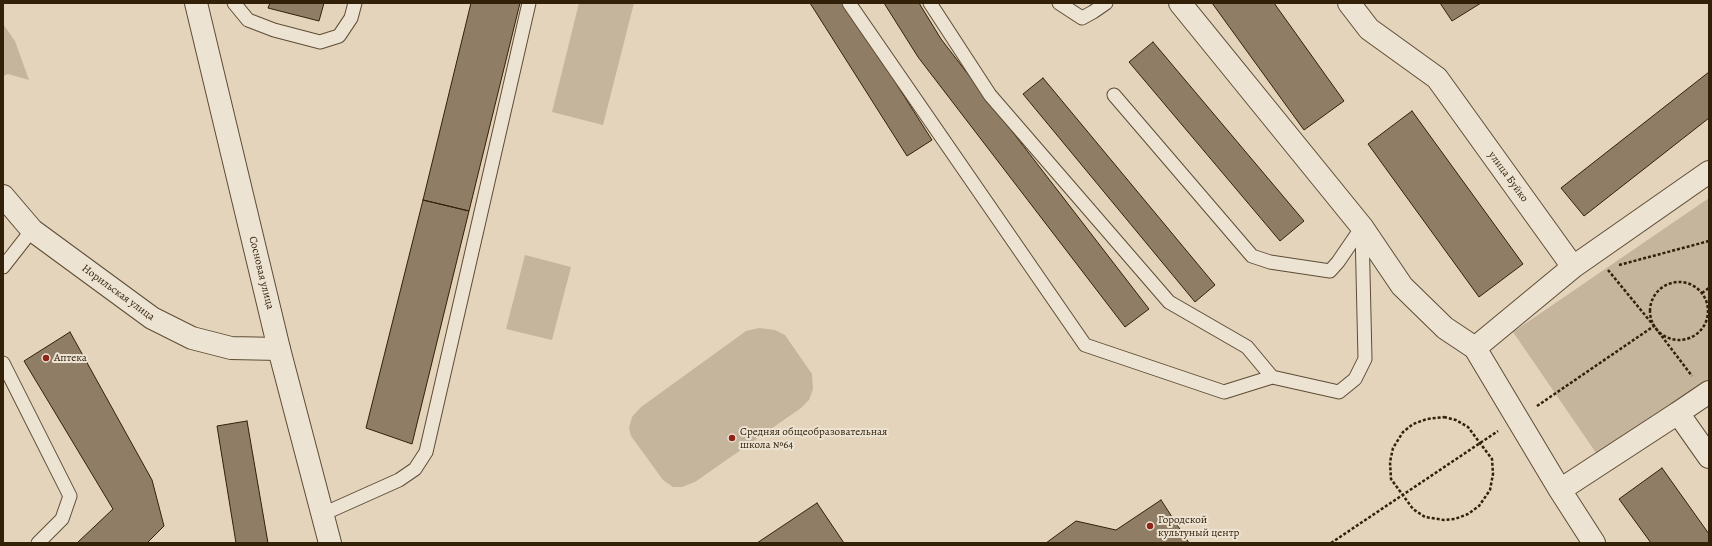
<!DOCTYPE html>
<html>
<head>
<meta charset="utf-8">
<style>
	body { margin:0 }
	#map { position:relative; width:1712px; height:546px; overflow:hidden; background:#e4d4bb; font-family:Alegreya,serif }
	canvas { display:block }
	.frame { position:absolute; inset:0; border:4px solid #322008; pointer-events:none }
</style>
</head>
<body>
<div id="map">
<canvas width="1712" height="546"></canvas>
<div class="frame"></div>
</div>
<script>
const ctx = document.querySelector('canvas').getContext('2d');
ctx.lineJoin = 'round';
function fill(path, color) { ctx.fillStyle = color; ctx.fill(path, 'evenodd'); }
const toPath = rows => new Path2D(rows.map(r => 'M' + r).join(''));
function strokePath(path, color, width, dash) { ctx.strokeStyle = color; ctx.lineWidth = width; ctx.lineCap = dash ? 'butt' : 'round'; ctx.setLineDash(dash || []); ctx.stroke(path); }
function drawText(font, color, halo, rows, align = 'center') {
  ctx.font = font + ' Alegreya,serif'; ctx.lineWidth = 4; ctx.setLineDash([]); ctx.textBaseline = 'middle'; ctx.strokeStyle = halo; ctx.fillStyle = color; for (const [text, x, y, turn = 0] of rows) {
    ctx.save(); ctx.translate(x, y); ctx.rotate((+turn || 0) * Math.PI / 180); ctx.textAlign = isNaN(turn) ? turn : align; if (halo) ctx.strokeText(text, 0, 0); ctx.fillText(text, 0, 0); ctx.restore();
  }
}
const green = toPath([
	[579,3,634,3,603,125,552,112],
	[3,24,15,41,29,80,8,74,3,76],
	[1709,198,1709,387,1603,463,1513,332],
	[525,255,571,267,552,340,506,329],
	[759,328,775,330,785,335,812,374,813,389,809,400,801,408,695,482,682,487,673,487,663,480,631,436,629,428,632,417,641,407,746,331]
]);
const building = toPath([
	[270,3,324,3,319,21,268,8,270,3],
	[471,3,520,3,469,211,423,200,471,3],
	[810,3,845,3,932,140,907,156,810,3],
	[884,3,919,3,941,39,1149,309,1125,327,918,57,884,3],
	[1212,3,1274,3,1344,101,1304,130,1212,3],
	[1440,3,1481,3,1452,21,1440,3],
	[1153,42,1304,221,1280,241,1129,62,1153,42],
	[1709,72,1709,118,1584,216,1561,188,1709,72],
	[1043,78,1215,285,1195,302,1023,94,1043,78],
	[1412,111,1523,264,1479,297,1368,144,1412,111],
	[423,200,469,211,412,444,366,428,423,200],
	[70,332,152,480,164,526,147,543,77,543,113,509,24,361,70,332],
	[247,421,268,543,236,543,217,426,247,421],
	[1662,468,1709,534,1709,543,1651,543,1619,499,1662,468],
	[1161,500,1189,543,1046,543,1076,521,1116,530,1161,500],
	[817,503,844,543,757,543,817,503]
]);
const path = toPath([
	[1619,265,1709,241],
	[1608,270,1654,326,1692,376],
	'1650 311a29 29 0 1 1 58 0a29 29 0 1 1-58 0Z',
	[1702,293,1709,288],
	[1537,406,1654,326],
	[1444,417,1456,420,1468,427,1492,459,1493,474,1490,490,1479,506,1468,514,1455,519,1444,520,1425,517,1413,509,1391,479,1390,462,1393,448,1403,432,1413,424,1427,419,1444,417],
	[1331,543,1498,431]
]);
const service = toPath([
	[234,3,248,20,274,30,320,42,339,36,351,18,355,3],
	[849,3,1085,345,1224,392,1272,377],
	[930,3,990,95,1169,302,1247,347,1272,377,1339,392,1355,379,1365,359,1362,229],
	[1059,3,1082,18,1093,12,1106,3],
	[1114,95,1252,256,1270,262,1330,271,1338,262,1362,227],
	[3,267,32,230],
	[3,363,70,496,62,519,38,543],
	[323,514,399,480,415,469,426,452,529,3]
]);
const minor = toPath([
	[1180,3,1362,227,1402,286,1445,328,1475,348,1560,490,1594,543],
	[1349,3,1369,29,1437,78,1573,267,1475,348],
	[3,196,32,230,152,318,192,338,231,348,279,349],
	[1573,267,1709,172],
	[1678,413,1709,392],
	[1560,490,1678,413,1709,457]
]);
const tertiary = toPath([
	[196,3,279,349,330,543]
]);
const markers = [
	[46,358,4,"#8f2418"],
	[732,438,4,"#8f2418"],
	[1150,526,4,"#8f2418"]
];
const streetNames = [
	["улица Буйко",1508,177,54],
	["Сосновая улица",261,273,76],
	["Норильская улица",118,293,36]
];
const poiNames = [
	["Аптека",54,358],
	["Средняя общеобразовательная",740,432],
	["школа №64",740,445],
	["Городской",1158,520],
	["культуный центр",1158,533]
];
fill(green, '#c6b59d');
fill(building, '#8f7e65');
strokePath(building, '#322008', 1);
strokePath(service, '#5e4d35', 15);
strokePath(minor, '#5e4d35', 24);
strokePath(tertiary, '#5e4d35', 24);
strokePath(path, '#322008', 2.5, [3, 2]);
strokePath(service, '#ede3d3', 13);
strokePath(minor, '#ede3d3', 22);
strokePath(tertiary, '#ede3d3', 22);
for (const [x, y, r, color] of markers) { const dot = new Path2D(); dot.arc(x, y, r, 0, 2 * Math.PI); ctx.fillStyle = color; ctx.fill(dot); strokePath(dot, '#ede3d3', 1.5); }
drawText('11px', '#322008', '#ede3d3', streetNames);
drawText('11px', '#322008', '#ede3d3', poiNames, 'left');
</script>
</body>
</html>
